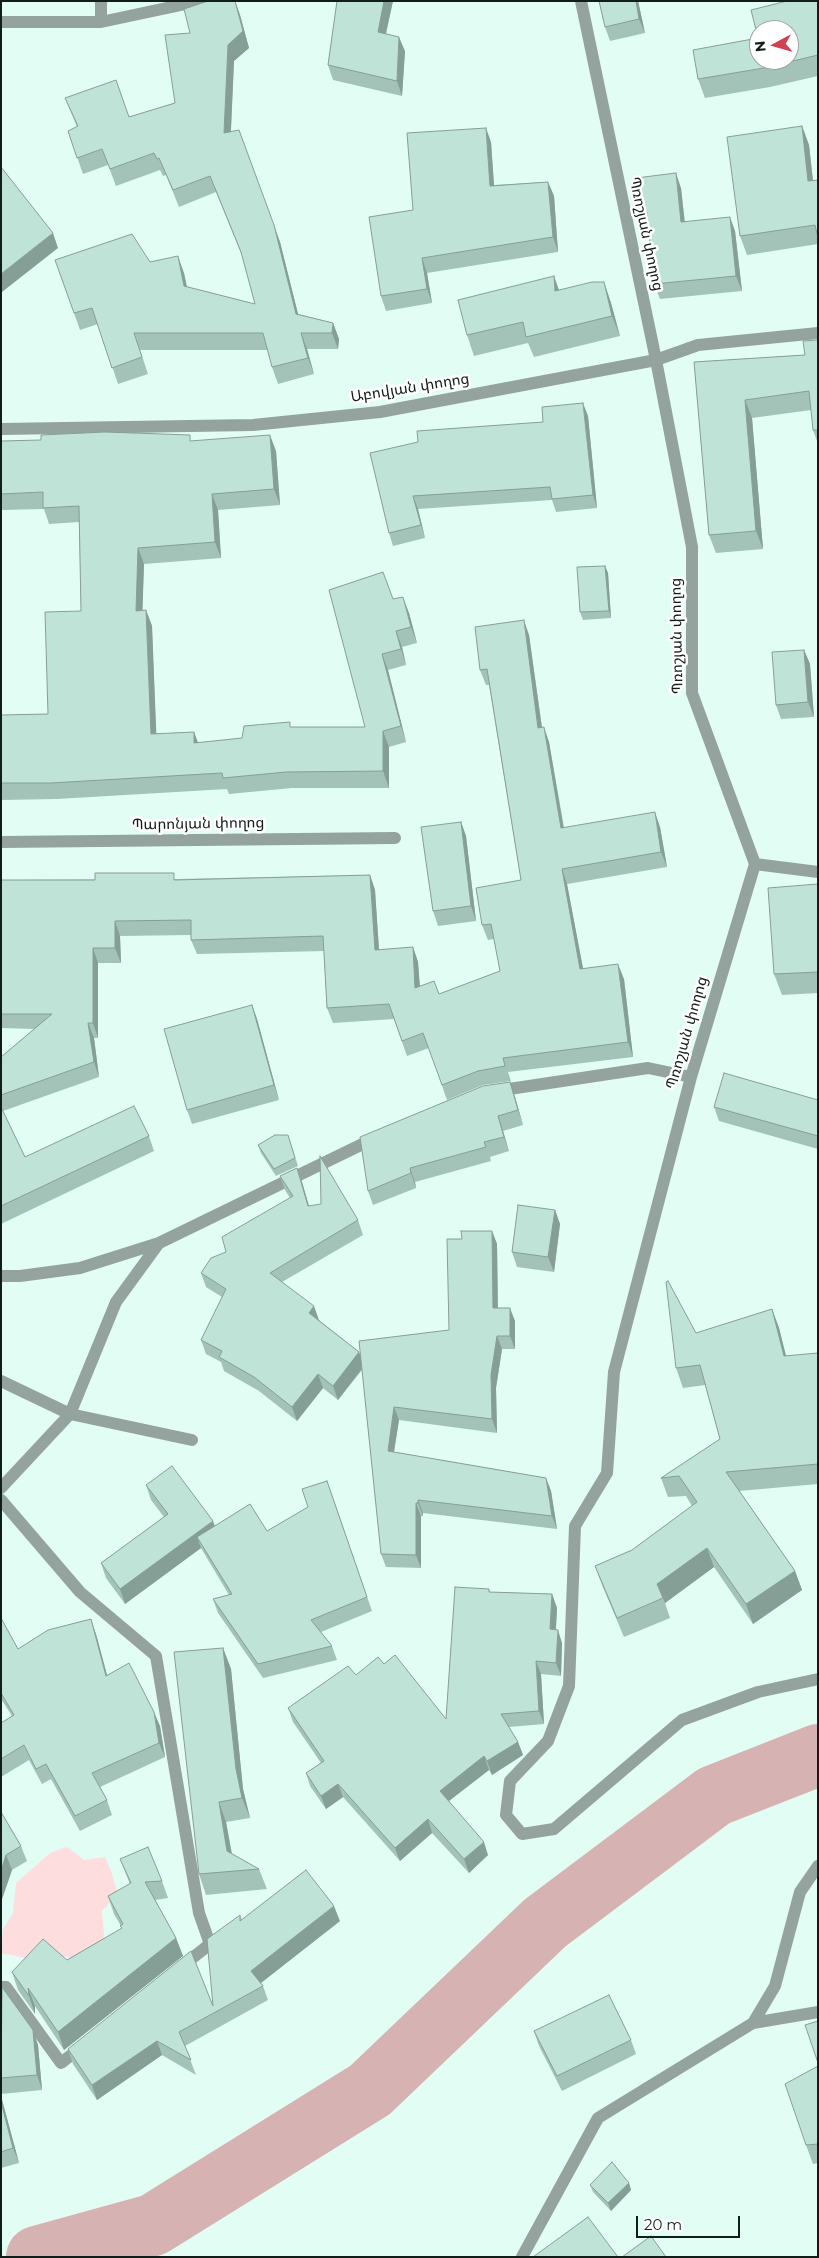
<!DOCTYPE html>
<html>
<head>
<meta charset="utf-8">
<style>
	body { margin:0 }
	#map { position:relative; width:819px; height:2258px; overflow:hidden; background:#e2fef4; font-family:Montserrat,sans-serif }
	canvas { display:block }
	.frame { position:absolute; inset:0; border:2px solid #111d19; pointer-events:none }
	.north { position:absolute; left:749px; top:20px; width:50px; height:50px; box-sizing:border-box; background:#fff; border:1px solid #a0a5a3; border-radius:50%; rotate:264deg; font-size:14px; font-weight:700; line-height:20px; text-align:center; color:#111d19 }
	.north::after { content:''; display:block; margin:auto; width:18px; height:22px; background:#d14151; clip-path:polygon(50% 0,100% 100%,50% 72%,0 100%) }
	.scale { position:absolute; left:636px; top:2216px; width:104px; height:22px; box-sizing:border-box; border:2px solid #111d19; border-top:0; padding-left:6px; font-size:15px; line-height:18px; white-space:nowrap; color:#111d19; -webkit-text-stroke:4px #fff; paint-order:stroke }
</style>
</head>
<body>
<div id="map">
<canvas width="819" height="2258"></canvas>
<div class="frame"></div>
<div class="north">N</div>
<div class="scale">20 m</div>
</div>
<script>
const ctx = document.querySelector('canvas').getContext('2d');
ctx.lineJoin = 'round';
function fill(path, color) { ctx.fillStyle = color; ctx.fill(path, 'evenodd'); }
const toPath = rows => new Path2D(rows.map(r => 'M' + r).join(''));
function strokePath(path, color, width, dash) { ctx.strokeStyle = color; ctx.lineWidth = width; ctx.lineCap = dash ? 'butt' : 'round'; ctx.setLineDash(dash || []); ctx.stroke(path); }
function drawText(font, color, halo, rows, align = 'center') {
  ctx.font = font + ' Montserrat,"Noto Sans Armenian",sans-serif'; ctx.lineWidth = 5; ctx.setLineDash([]); ctx.textBaseline = 'middle'; ctx.strokeStyle = halo; ctx.fillStyle = color; for (const [text, x, y, turn = 0] of rows) {
    ctx.save(); ctx.translate(x, y); ctx.rotate((+turn || 0) * Math.PI / 180); ctx.textAlign = isNaN(turn) ? turn : align; if (halo) ctx.strokeText(text, 0, 0); ctx.fillText(text, 0, 0); ctx.restore();
  }
}
const green = toPath([
	[67,1847,84,1860,105,1857,111,1871,118,1894,102,1911,105,1946,82,1958,63,1957,49,1950,25,1958,1,1953,3,1929,13,1913,16,1883,50,1853]
]);
const river = toPath([
	[37,2257,153,2225,370,2090,545,1923,714,1796,818,1755]
]);
const street = toPath([
	[101,1,101,22],
	[581,1,656,360,692,547,692,693,755,864,691,1077,614,1372,607,1473,575,1526,569,1686,548,1741,510,1781,506,1815,522,1834,554,1829,682,1720,758,1692,818,1679],
	[1,22,101,22,200,1],
	[1,429,253,425,380,412,656,360,698,345,818,333],
	[1,842,395,838],
	[755,864,818,872],
	[496,1091,648,1068,691,1077],
	[1,1276,20,1276,80,1268,159,1243],
	[1,1381,70,1414,192,1440],
	[1,1488,70,1414,116,1302,159,1243,375,1138],
	[1,1500,80,1592,156,1656,199,1913,210,1944,181,1967],
	[1,1987,6,1987,61,2063,84,2045],
	[753,2023,775,1986,800,1892,818,1866],
	[522,2257,598,2118,753,2023,818,2012]
]);
const wall = toPath([
	[235,1,240,15,249,48,234,61,231,131,280,242,298,314,333,323,339,339,338,349,307,349,314,374,278,384,272,367,268,350,140,350,148,374,118,384,98,324,80,330,74,313,150,262,184,273,187,287,255,304,243,258,216,192,179,207,166,175,163,176,160,170,116,186,108,165,83,174,68,131,77,127,65,98,129,117,175,103,190,33],
	[337,1,393,1,386,34,405,51,402,96,333,80,328,65],
	[599,1,638,1,645,33,610,41,605,27],
	[818,1,818,76,770,87,705,98,698,79,758,38],
	[802,126,809,145,813,180,818,180,818,244,747,255,740,236],
	[491,142,494,185,548,182,554,196,558,252,427,273,432,303,386,311,381,296,413,210],
	[681,188,685,222,735,231,742,291,660,299,654,284,648,227,645,228,640,213],
	[554,276,559,290,604,282,611,303,620,336,534,357,528,343,474,356,467,335],
	[818,340,818,444,813,430,811,410,752,418,763,549,716,553,709,535,694,362,805,355],
	[588,416,597,508,556,512,552,500,418,509,425,538,393,546,389,533,370,453,543,422],
	[1,441,192,441,276,451,280,505,218,510,221,558,144,564,142,611,146,610,152,626,156,734,194,732,198,743,242,738,291,727,365,727,393,599,409,613,417,643,402,647,406,665,388,670,406,742,389,747,389,788,292,788,229,794,227,789,57,799,1,800,1,715,48,714,81,611,79,522,49,524,44,509,1,510],
	[605,566,608,573,611,618,583,620,580,612],
	[529,635,542,727,549,742,564,827,660,827,667,867,567,884,583,969,624,979,633,1057,508,1072,511,1081,483,1085,447,1100,429,1048,407,1056,394,1019,333,1023,327,1008,324,951,197,954,191,940,191,935,120,936,121,963,98,963,98,1038,94,1038,99,1077,3,1111,25,1157,149,1136,154,1151,1,1224,1,1057,34,1029,1,1028,1,880,177,879,370,875,375,890,379,950,413,947,418,962,420,987,439,994,500,971,494,939,488,940,482,925,521,880,489,685,486,685,480,670],
	[804,650,810,664,814,717,781,719,776,705],
	[461,822,466,836,476,921,438,926,433,911],
	[818,884,818,993,782,995,774,974],
	[252,1005,257,1019,279,1100,192,1124,187,1110],
	[515,1097,523,1125,503,1131,509,1151,490,1157,491,1161,415,1182,416,1188,373,1205,368,1191],
	[818,1100,818,1149,719,1121,714,1107],
	[288,1135,298,1166,276,1176,261,1153,258,1145],
	[297,1168,302,1182,309,1206,358,1220,363,1235,282,1282,319,1320,359,1352,360,1355,449,1330,462,1239,492,1231,497,1244,498,1308,515,1321,515,1349,502,1349,496,1388,497,1433,399,1420,394,1452,546,1478,551,1491,557,1529,423,1513,423,1516,421,1516,421,1568,386,1567,381,1554,362,1370,338,1400,323,1388,297,1421,259,1391,224,1371,221,1362,206,1354,201,1340,222,1297,206,1287,201,1273,290,1198,285,1190,280,1176],
	[555,1210,560,1224,554,1272,517,1267,512,1252],
	[772,1309,779,1328,786,1356,818,1353,818,1484,739,1491,795,1571,802,1590,753,1624,714,1567,665,1603,670,1618,624,1637,602,1585,595,1566,632,1550,692,1506,686,1496,668,1497,661,1478,720,1439,705,1385,683,1388,676,1368,696,1333],
	[146,1485,214,1526,267,1531,332,1495,372,1611,321,1632,332,1646,337,1660,263,1678,218,1613,213,1599,229,1595,201,1548,125,1604,106,1578,101,1563,164,1517,151,1500],
	[489,1589,490,1592,552,1594,557,1608,556,1630,562,1643,561,1676,541,1674,544,1724,509,1727,518,1742,523,1755,492,1775,489,1770,449,1801,488,1855,469,1873,432,1833,400,1861,343,1797,326,1809,310,1786,306,1773,321,1763,293,1722,288,1708,356,1675,384,1664,446,1719],
	[1,1618,18,1649,96,1634,107,1675,160,1726,165,1757,100,1787,107,1800,112,1815,80,1831,51,1779,42,1784,29,1760,1,1777,1,1723,12,1716,1,1699],
	[223,1648,231,1669,243,1789,250,1818,226,1822,232,1854,259,1869,267,1889,206,1895,199,1874],
	[1,1812,21,1846,27,1861,12,1870,1,1902],
	[120,1859,162,1881,168,1898,155,1900,176,1938,183,1956,64,2050,35,2006,35,2014,18,1990,12,1972,67,1960,121,1929,121,1926,114,1914,108,1896,130,1884],
	[240,1915,242,1920,340,1921,261,1983,263,1986,268,2000,185,2046,196,2075,162,2055,97,2100,73,2064,68,2049,213,2006],
	[1,1988,38,2045,42,2090,1,2094],
	[534,2031,631,2040,636,2054,562,2091,539,2046],
	[818,2066,818,2163,813,2164,806,2145],
	[1,2096,19,2163,1,2168],
	[629,2183,631,2190,611,2211,593,2192,590,2185]
]);
const shadedWall = toPath([
	[235,1,240,15,249,48,234,61,230,149,224,133,228,45],
	[384,1,393,1,383,46,378,32],
	[636,1,638,1,645,33,639,19],
	[399,37,405,51,402,96,397,81],
	[802,126,809,145,815,200,808,181],
	[486,128,491,142,495,200,490,186],
	[676,173,681,188,686,236,681,222],
	[548,182,554,196,558,252,553,237],
	[730,217,735,231,742,291,736,276],
	[274,225,280,242,302,330,296,314],
	[53,233,58,248,2,292,1,288,1,274],
	[178,256,184,273,190,303,184,286],
	[422,258,427,273,432,303,427,289],
	[554,276,561,297,555,291],
	[604,282,611,303,620,336,612,316],
	[333,323,339,339,338,349,332,333],
	[301,333,307,349,314,374,308,358],
	[745,400,752,418,763,549,756,531],
	[583,403,588,416,597,508,593,495],
	[270,435,276,451,280,505,274,489],
	[212,494,218,510,221,558,215,542],
	[413,496,418,509,425,538,421,525],
	[138,548,144,564,142,627,136,611],
	[605,566,608,573,611,618,609,611],
	[403,597,409,613,417,643,411,627],
	[146,610,152,626,157,750,151,734],
	[524,620,529,635,544,743,538,728],
	[396,631,402,647,406,665,401,649],
	[804,650,810,664,814,717,808,702],
	[382,654,388,670,406,742,401,726],
	[544,727,549,742,566,843,561,828],
	[383,731,389,747,389,788,383,771],
	[194,732,200,748,194,743],
	[655,812,660,827,667,867,661,852],
	[461,822,466,836,476,921,471,906],
	[562,869,567,884,586,984,580,969],
	[370,875,375,890,380,965,375,950],
	[115,921,120,936,121,963,115,948],
	[413,947,418,962,421,1003,415,988],
	[93,948,98,963,98,1038,93,1023],
	[618,964,624,979,633,1057,628,1042],
	[252,1005,257,1019,279,1100,274,1085],
	[88,1023,94,1038,99,1077,94,1062],
	[510,1082,515,1097,523,1125,518,1110],
	[498,1116,503,1131,509,1151,504,1137],
	[297,1168,302,1182,313,1220,308,1206],
	[410,1168,415,1182,416,1188,411,1173],
	[555,1210,560,1224,554,1272,548,1257],
	[492,1231,497,1244,498,1322,493,1308],
	[314,1306,319,1320,309,1313],
	[510,1308,515,1321,515,1349,510,1336],
	[772,1309,779,1328,791,1376,784,1356],
	[497,1336,502,1349,496,1388,497,1433,492,1419,491,1375],
	[359,1352,364,1366,338,1400,333,1386],
	[318,1374,323,1388,297,1421,292,1407],
	[394,1407,399,1420,392,1464,388,1451],
	[546,1478,551,1491,557,1529,552,1516],
	[418,1500,423,1513,423,1516,418,1503],
	[416,1503,421,1516,421,1568,416,1555],
	[213,1521,218,1535,197,1537,201,1548,125,1604,120,1589],
	[707,1548,714,1567,665,1603,657,1584],
	[795,1571,802,1590,753,1624,746,1604],
	[552,1594,557,1608,555,1642,550,1629],
	[91,1619,96,1634,111,1690,106,1676],
	[558,1630,562,1643,561,1676,556,1663],
	[223,1648,231,1669,243,1789,250,1818,242,1798,236,1769],
	[536,1661,541,1674,544,1724,539,1711],
	[154,1712,160,1726,165,1757,159,1743],
	[518,1742,523,1755,492,1775,487,1761],
	[484,1756,489,1770,445,1804,440,1791],
	[338,1784,343,1797,326,1809,321,1796],
	[219,1802,226,1822,235,1872,227,1851],
	[428,1819,432,1833,400,1861,395,1848],
	[484,1842,488,1855,469,1873,464,1859],
	[6,1855,12,1870,1,1902,1,1871],
	[334,1906,340,1921,257,1986,251,1971],
	[176,1938,183,1956,64,2050,58,2032],
	[28,1988,35,2006,35,2014,29,1996],
	[33,2030,38,2045,42,2090,37,2075],
	[157,2041,162,2055,97,2100,92,2085],
	[1,2096,19,2163,13,2148,1,2102],
	[629,2183,631,2190,611,2211,608,2203]
]);
const building = toPath([
	[210,1,235,1,243,31,228,45,224,133,239,130,274,225,296,314,333,323,332,333,301,333,308,358,272,367,263,333,134,333,142,357,112,368,92,308,74,313,55,260,132,234,150,262,178,256,184,286,255,304,241,252,210,176,173,190,159,158,157,159,154,153,110,169,102,149,77,158,68,131,78,126,65,98,116,80,129,117,175,103,165,35,190,33,184,9,205,2,210,1],
	[337,1,384,1,378,32,399,37,397,81,328,65,337,1],
	[599,1,636,1,639,19,605,27,599,1],
	[787,1,818,1,818,55,764,68,698,79,693,50,758,38,751,10,787,1],
	[759,30,789,30,789,60,759,60,759,30],
	[802,126,808,181,818,180,818,238,815,225,740,236,727,137,802,126],
	[486,128,490,186,548,182,553,237,422,258,427,289,381,296,369,217,413,210,407,133,486,128],
	[1,167,53,233,1,274,1,167],
	[676,173,681,222,730,217,736,276,654,284,647,212,640,213,636,178,676,173],
	[554,276,555,291,592,282,604,282,612,316,526,337,523,322,467,335,458,300,554,276],
	[818,340,818,430,813,430,809,391,745,400,756,531,709,535,694,362,805,355,803,341,818,340],
	[583,403,593,495,552,499,550,487,413,496,421,525,389,533,370,453,418,442,417,431,543,422,542,407,583,403],
	[105,432,190,435,190,441,270,435,274,489,212,494,215,542,138,548,136,611,146,610,151,734,194,732,194,743,242,738,244,726,290,722,290,727,365,727,329,590,383,572,393,599,403,597,411,627,396,631,401,649,382,654,401,726,383,731,383,771,286,772,223,778,222,773,51,783,1,783,1,715,48,714,45,612,81,611,79,506,43,508,43,492,1,494,1,441,41,440,41,435,105,432],
	[605,566,609,611,580,612,577,567,605,566],
	[524,620,538,728,544,727,561,828,655,812,661,852,562,869,580,969,618,964,628,1042,503,1058,505,1066,478,1071,442,1085,423,1033,402,1041,389,1004,327,1008,323,936,191,940,191,920,115,921,115,948,93,948,93,1023,88,1023,94,1062,1,1095,1,1057,52,1014,1,1014,1,880,95,880,95,873,174,873,174,880,370,875,375,950,413,947,415,988,434,981,439,994,500,971,491,924,482,925,476,888,521,880,487,669,480,670,475,627,524,620],
	[804,650,808,702,776,705,772,652,804,650],
	[461,822,471,906,433,911,421,827,461,822],
	[818,884,818,972,774,974,768,888,818,884],
	[252,1005,274,1085,187,1110,164,1029,252,1005],
	[724,1073,818,1100,818,1136,714,1107,724,1073],
	[510,1082,518,1110,498,1116,504,1137,484,1142,486,1147,410,1168,411,1173,368,1191,360,1137,483,1086,510,1082],
	[134,1106,149,1136,1,1206,1,1107,25,1157,134,1106],
	[275,1135,288,1135,295,1158,274,1169,258,1145,275,1135],
	[320,1156,358,1220,270,1273,314,1306,309,1313,359,1352,333,1386,318,1374,292,1407,254,1377,219,1357,222,1351,201,1340,226,1289,201,1273,211,1258,226,1252,222,1237,293,1196,280,1176,297,1168,308,1206,321,1204,320,1156],
	[518,1205,555,1210,548,1257,512,1252,518,1205],
	[461,1231,492,1231,493,1308,510,1308,510,1336,497,1336,491,1375,492,1419,394,1407,388,1451,546,1478,552,1516,418,1500,418,1503,416,1503,416,1555,381,1554,359,1341,449,1330,447,1239,462,1239,461,1231],
	[668,1281,696,1333,772,1309,784,1356,818,1353,818,1464,726,1472,795,1571,746,1604,707,1548,657,1584,663,1598,617,1618,595,1566,632,1550,697,1502,679,1476,661,1478,720,1439,700,1365,676,1368,666,1282,668,1281],
	[172,1466,213,1521,120,1589,101,1563,168,1514,146,1485,172,1466],
	[327,1481,367,1597,311,1620,332,1646,258,1664,213,1599,232,1594,197,1537,250,1504,267,1531,308,1507,302,1489,327,1481],
	[455,1587,489,1589,489,1592,552,1594,550,1629,558,1630,556,1663,536,1661,539,1711,501,1714,518,1742,487,1761,484,1756,440,1791,484,1842,464,1859,428,1819,395,1848,338,1784,321,1796,306,1773,324,1761,288,1708,348,1666,356,1675,378,1657,384,1664,395,1655,446,1719,455,1587],
	[1,1618,18,1649,48,1630,91,1619,106,1676,129,1663,154,1712,159,1743,92,1773,107,1800,75,1816,46,1764,36,1769,24,1745,1,1759,1,1723,14,1715,1,1693,1,1618],
	[223,1648,236,1769,242,1798,219,1802,227,1851,259,1869,199,1874,174,1652,223,1648],
	[1,1812,21,1846,6,1855,1,1871,1,1812],
	[148,1847,162,1881,145,1882,176,1938,58,2032,28,1988,29,1996,12,1972,43,1939,67,1960,122,1928,120,1926,123,1924,108,1896,131,1883,120,1859,148,1847],
	[306,1870,334,1906,251,1971,263,1986,179,2032,191,2060,157,2041,92,2085,68,2049,191,1951,213,2006,207,1939,240,1915,240,1921,306,1870],
	[2,1987,33,2030,37,2075,1,2078,2,1987],
	[609,1995,631,2040,557,2076,534,2031,609,1995],
	[818,2021,818,2063,805,2025,818,2021],
	[818,2066,818,2144,806,2145,785,2084,818,2066],
	[1,2102,13,2148,1,2152,1,2102],
	[612,2162,629,2183,608,2203,590,2185,612,2162],
	[588,2217,618,2257,533,2257,588,2217],
	[651,2236,666,2257,622,2257,651,2236]
]);
const streetNames = [
	["Պռոշյան փողոց",646,234,78],
	["Աբովյան փողոց",410,388,-9],
	["Պռոշյան փողոց",677,636,-91],
	["Պարոնյան փողոց",198,824,-1],
	["Պռոշյան փողոց",687,1033,-74]
];
fill(green, '#fddddd');
strokePath(river, '#d6b2b2', 62);
strokePath(street, '#94a39e', 12);
fill(wall, '#a4c3b8');
fill(shadedWall, '#869f96');
fill(building, '#bfe3d6');
strokePath(building, '#869f96', 1);
drawText('15px', '#111d19', '#fff', streetNames);
</script>
</body>
</html>
